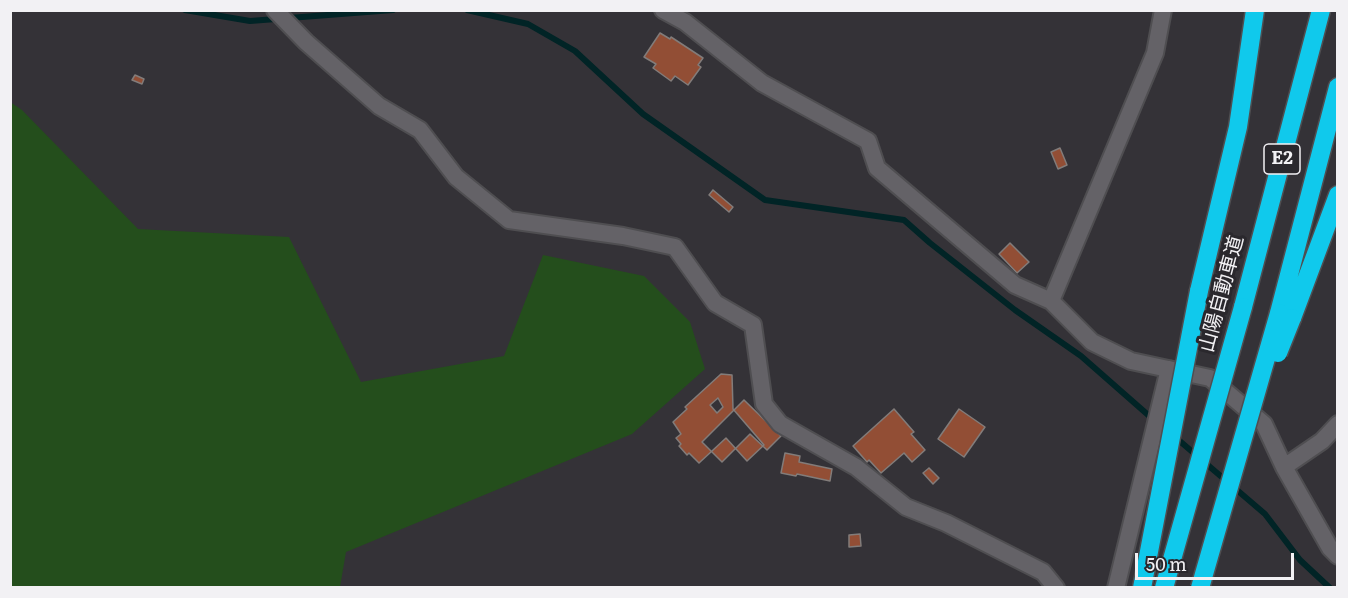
<!DOCTYPE html>
<html>
<head>
<meta charset="utf-8">
<style>
	body { margin:0 }
	#map { position:relative; width:1348px; height:598px; overflow:hidden; background:#343237; font-family:Literata,serif }
	canvas { display:block }
	.frame { position:absolute; inset:0; border:12px solid #f2f1f4; pointer-events:none }
	.scale { position:absolute; left:1135px; top:553px; width:159px; height:27px; box-sizing:border-box; border:3px solid #f2f1f4; border-top:0; padding-left:8px; font-size:18px; line-height:21px; white-space:nowrap; color:#f2f1f4; -webkit-text-stroke:4px #2a282d; paint-order:stroke }
</style>
</head>
<body>
<div id="map">
<canvas width="1348" height="598"></canvas>
<div class="frame"></div>
<div class="scale">50 m</div>
</div>
<script>
const ctx = document.querySelector('canvas').getContext('2d');
ctx.lineJoin = 'round';
function fill(path, color) { ctx.fillStyle = color; ctx.fill(path, 'evenodd'); }
const toPath = rows => new Path2D(rows.map(r => 'M' + r).join(''));
function strokePath(path, color, width, dash) { ctx.strokeStyle = color; ctx.lineWidth = width; ctx.lineCap = dash ? 'butt' : 'round'; ctx.setLineDash(dash || []); ctx.stroke(path); }
function drawText(font, color, halo, rows, align = 'center') {
  ctx.font = font + ' Literata,"Noto Sans JP",serif'; ctx.lineWidth = 6; ctx.setLineDash([]); ctx.textBaseline = 'middle'; ctx.strokeStyle = halo; ctx.fillStyle = color; for (const [text, x, y, turn = 0] of rows) {
    ctx.save(); ctx.translate(x, y); ctx.rotate((+turn || 0) * Math.PI / 180); ctx.textAlign = isNaN(turn) ? turn : align; if (halo) ctx.strokeText(text, 0, 0); ctx.fillText(text, 0, 0); ctx.restore();
  }
}
const green = toPath([
	[10,102,22,110,138,229,289,237,361,382,504,356,543,255,644,276,690,322,705,369,632,434,346,552,340,587,11,587]
]);
const stream = toPath([
	[185,10,250,21,393,10],
	[467,10,528,24,575,51,643,114,765,200,904,220,930,243,1015,310,1081,356,1155,421],
	[1175,437,1265,514,1300,560,1330,588]
]);
const building = toPath([
	[660,33,670,39,671,37,703,58,698,65,701,67,688,85,675,76,671,81,653,68,656,64,644,57,660,33],
	[135,75,144,79,142,84,132,80,135,75],
	[1060,148,1067,165,1058,169,1051,152,1060,148],
	[713,190,733,207,729,212,709,195,713,190],
	[1010,243,1029,262,1017,273,999,254,1010,243],
	[721,374,732,375,733,409,764,445,747,461,726,438,699,463,689,453,687,455,679,446,681,444,676,438,681,434,673,422,687,409,685,407,721,374],
	[718,398,723,407,717,413,710,405,718,398],
	[744,400,781,436,767,450,750,434,722,462,702,442,744,400],
	[894,409,914,432,911,434,925,450,912,462,904,453,881,473,869,460,867,462,853,446,894,409],
	[959,409,985,427,964,457,938,439,959,409],
	[785,453,800,456,799,462,832,469,830,481,797,474,796,476,781,473,785,453],
	[929,468,939,478,933,484,923,473,929,468],
	[860,534,861,546,849,547,849,535,860,534]
]);
const minor = toPath([
	[275,10,306,42,379,106,420,130,456,177,509,220,623,236,675,247,715,303,753,325,764,404,780,424,856,467,906,507,946,523,1043,572,1056,588],
	[663,10,685,22,762,83,868,141,877,168,1015,285,1051,301,1092,342,1131,361,1210,378,1264,424,1284,467,1330,548,1338,556],
	[1051,301,1155,53,1163,10],
	[1284,467,1322,441,1338,424],
	[1116,588,1169,369]
]);
const motorway = toPath([
	[1199,291,1238,127,1255,10],
	[1243,307,1321,10],
	[1279,313,1338,87],
	[1292,318,1338,195]
]);
const motorwayBridge = toPath([
	[1278,353,1292,318],
	[1142,588,1199,291],
	[1164,588,1243,307],
	[1200,588,1279,313]
]);
const shields = [
	[1282,159,36]
];
const shieldNames = [
	["E2",1282,159]
];
const streetNames = [
	["山陽自動車道",1222,294,-75]
];
fill(green, '#244e1c');
strokePath(stream, '#012426', 6);
fill(building, '#924e35');
strokePath(building, '#827c7a', 1.5);
strokePath(minor, '#4f4e51', 20);
strokePath(motorway, '#4f4e51', 21);
strokePath(minor, '#646267', 16);
strokePath(motorway, '#10c9ec', 18);
strokePath(motorwayBridge, '#4f4e51', 21, []);
strokePath(motorwayBridge, '#10c9ec', 18);
for (const [x, y, w] of shields) { const box = new Path2D(); box.roundRect(x - w / 2, y - 15, w, 30, 4.5); ctx.fillStyle = '#2a282d'; ctx.fill(box); strokePath(box, '#f2f1f4', 1.5); }
drawText('bold 18px', '#f2f1f4', null, shieldNames);
drawText('20px', '#f2f1f4', '#2a282d', streetNames);
</script>
</body>
</html>
